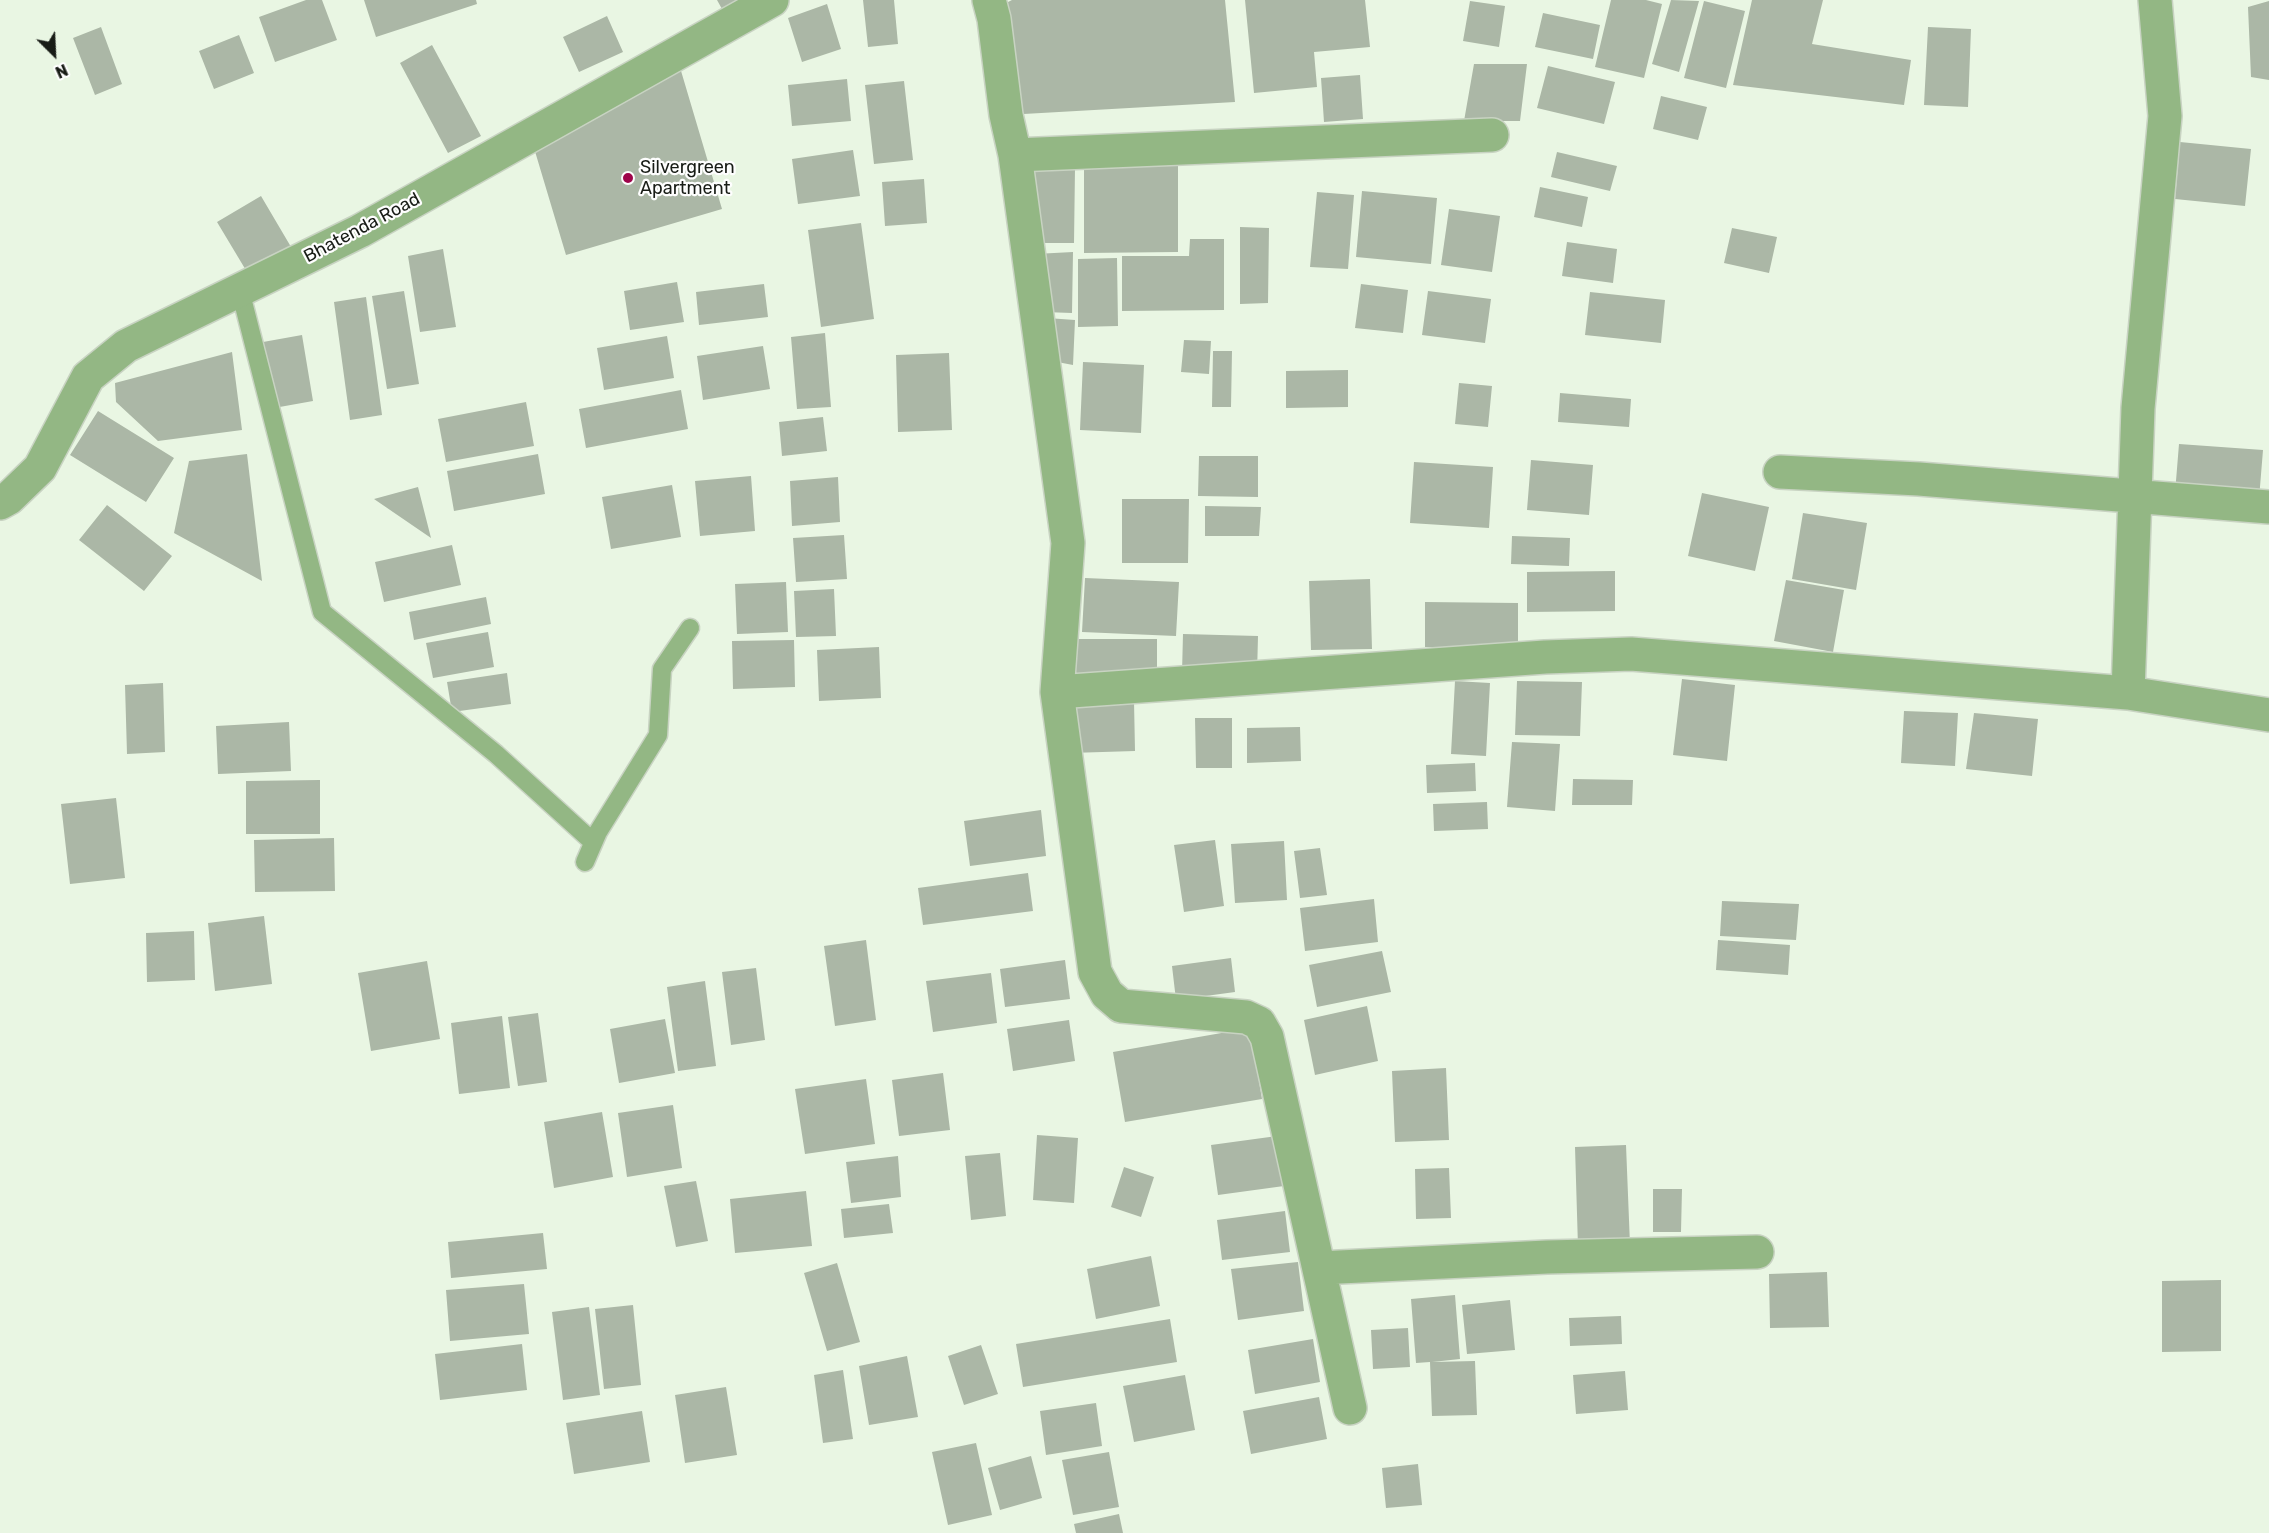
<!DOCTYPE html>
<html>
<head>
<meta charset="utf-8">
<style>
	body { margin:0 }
	#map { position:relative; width:2269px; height:1533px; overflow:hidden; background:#e9f6e3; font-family:Rubik,sans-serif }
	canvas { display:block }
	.north { position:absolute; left:24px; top:24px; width:60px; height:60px; -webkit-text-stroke:4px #fefefe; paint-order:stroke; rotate:156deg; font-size:16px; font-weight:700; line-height:24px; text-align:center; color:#181c16 }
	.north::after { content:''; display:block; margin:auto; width:21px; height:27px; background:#181c16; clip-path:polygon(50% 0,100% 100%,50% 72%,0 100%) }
</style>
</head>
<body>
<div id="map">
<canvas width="2269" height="1533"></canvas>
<div class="north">N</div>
</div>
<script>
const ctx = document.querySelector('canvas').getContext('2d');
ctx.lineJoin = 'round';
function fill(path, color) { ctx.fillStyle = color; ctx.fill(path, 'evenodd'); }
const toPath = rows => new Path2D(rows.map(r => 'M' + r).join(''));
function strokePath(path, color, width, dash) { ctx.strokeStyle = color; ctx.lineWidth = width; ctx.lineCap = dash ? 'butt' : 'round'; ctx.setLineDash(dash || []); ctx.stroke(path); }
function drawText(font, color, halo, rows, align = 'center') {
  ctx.font = font + ' Rubik,sans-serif'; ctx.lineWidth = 4.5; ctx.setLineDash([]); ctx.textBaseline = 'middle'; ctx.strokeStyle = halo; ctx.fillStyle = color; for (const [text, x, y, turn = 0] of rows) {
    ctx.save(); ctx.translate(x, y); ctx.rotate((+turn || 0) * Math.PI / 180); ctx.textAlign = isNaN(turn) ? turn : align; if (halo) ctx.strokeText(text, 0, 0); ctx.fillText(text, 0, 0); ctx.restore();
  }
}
const building = toPath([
	[306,0,322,0,337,40,275,62,259,17],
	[364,0,476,0,477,4,376,37],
	[717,0,759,0,727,18],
	[863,0,894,0,898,44,868,47],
	[1012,0,1225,0,1235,102,1006,115,1002,5],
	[1245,0,1365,0,1370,47,1314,52,1317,87,1254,93],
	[1611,0,1646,0,1662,4,1644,78,1595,67],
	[1671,0,1699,1,1679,72,1652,64],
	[1752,0,1823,0,1812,44,1911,60,1904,105,1733,85],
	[1470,1,1505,6,1499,47,1463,41],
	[1704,1,1745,11,1726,88,1684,78],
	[2269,1,2269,80,2251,77,2248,7],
	[827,4,841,49,802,62,788,18],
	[1543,13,1600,25,1593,59,1535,47],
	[607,16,623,52,579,72,563,37],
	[101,27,122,84,95,95,73,38],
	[1928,27,1971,29,1968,107,1924,105],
	[239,35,254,73,214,89,199,51],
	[432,45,481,136,448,153,400,63],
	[676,54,722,209,566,255,534,148],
	[1474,64,1527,64,1520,121,1464,121],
	[1548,66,1615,82,1604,124,1537,108],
	[1360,75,1363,119,1324,122,1321,78],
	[847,79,851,121,792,126,788,85],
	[904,81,913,160,874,164,865,85],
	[1661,96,1707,107,1698,140,1653,129],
	[2180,142,2251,149,2245,206,2175,199],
	[853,150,860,196,798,204,792,159],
	[1557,152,1617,166,1610,191,1551,177],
	[1178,164,1178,252,1084,253,1084,165],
	[1025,168,1075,168,1074,243,1034,243],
	[924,179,927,223,885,226,882,182],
	[1540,187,1588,197,1582,227,1534,217],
	[1362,191,1437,198,1431,264,1356,257],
	[1317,192,1354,195,1348,269,1310,267],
	[261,196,294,252,250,277,217,222],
	[1449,209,1500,216,1492,272,1441,265],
	[861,223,874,319,821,327,808,230],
	[1240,227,1269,228,1268,303,1240,304],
	[1732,228,1777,237,1769,273,1724,263],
	[1190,239,1224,239,1224,310,1122,311,1122,256,1189,256],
	[1567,242,1617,249,1613,283,1562,276],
	[443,249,456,327,420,332,408,256],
	[1073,252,1072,313,1044,312,1035,254],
	[1117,258,1118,326,1078,327,1078,259],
	[677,282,684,322,630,330,624,291],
	[764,284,768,317,699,325,696,292],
	[1361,284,1408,290,1403,333,1355,328],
	[404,291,419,384,387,389,372,296],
	[1428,291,1491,299,1485,343,1422,335],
	[1590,292,1665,300,1661,343,1585,335],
	[366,297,382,415,350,420,334,302],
	[1047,318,1075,320,1073,365,1052,361],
	[825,333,831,407,797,409,791,337],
	[302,335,313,401,274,408,263,342],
	[667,336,674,378,604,390,597,348],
	[1184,340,1211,341,1209,374,1181,372],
	[763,346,770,389,703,400,697,356],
	[1213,351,1232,351,1231,407,1212,407],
	[232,352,242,430,158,441,116,402,115,383],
	[949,353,952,430,898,432,896,355],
	[1083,362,1144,365,1141,433,1080,430],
	[1348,370,1348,407,1286,408,1286,371],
	[1459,383,1492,386,1488,427,1455,424],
	[681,390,688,429,586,448,579,409],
	[1560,393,1631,399,1629,427,1558,422],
	[526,402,534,446,446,462,438,419],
	[98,411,174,458,146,502,70,455],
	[823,417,827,451,782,456,779,422],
	[2179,444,2263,450,2259,499,2175,493],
	[247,454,262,581,174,533,189,461],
	[538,454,545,494,454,511,447,471],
	[1199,456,1258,456,1258,497,1198,496],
	[1531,460,1593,465,1589,515,1527,510],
	[1414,462,1493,467,1489,528,1410,523],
	[751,476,755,531,700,536,695,481],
	[838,477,840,522,792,526,790,481],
	[672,485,681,537,611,549,602,497],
	[418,487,431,538,374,499],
	[1702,493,1769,507,1755,571,1688,556],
	[1122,499,1189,499,1188,563,1122,563],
	[107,505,172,556,144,591,79,540],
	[1205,506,1261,507,1259,536,1205,536],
	[1803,513,1867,523,1856,590,1792,579],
	[844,535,847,579,796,582,793,538],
	[1512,536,1570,538,1569,566,1511,564],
	[452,545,461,585,384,602,375,562],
	[1615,571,1615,611,1527,612,1527,572],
	[1085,578,1179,582,1176,636,1082,632],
	[1370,579,1372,649,1311,650,1309,581],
	[1786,580,1844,590,1833,652,1774,641],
	[786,582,788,632,737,634,735,584],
	[834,589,836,636,796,637,794,591],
	[486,597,491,624,414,640,409,612],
	[1425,602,1518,603,1518,647,1425,647],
	[488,632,494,667,433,678,426,643],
	[1183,634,1258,636,1257,675,1182,673],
	[1074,639,1157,639,1157,680,1074,680],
	[794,640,795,687,733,689,732,641],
	[879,647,881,698,819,701,817,650],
	[507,673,511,704,452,712,447,682],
	[1682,679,1735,685,1727,761,1673,755],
	[1455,681,1490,683,1486,756,1451,754],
	[1517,681,1582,682,1580,736,1515,735],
	[163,683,165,752,127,754,125,685],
	[1134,701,1135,751,1070,753,1069,704],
	[1904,711,1958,713,1955,766,1901,763],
	[1974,713,2038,719,2032,776,1966,769],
	[1195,718,1232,718,1232,768,1196,768],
	[289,722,291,771,218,774,216,726],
	[1300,727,1301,761,1247,763,1247,728],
	[1512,742,1560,744,1555,811,1507,807],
	[1475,763,1476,791,1427,793,1426,765],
	[1573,779,1633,780,1632,805,1572,805],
	[320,780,320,834,246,834,246,781],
	[116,798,125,878,70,884,61,804],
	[1487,802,1488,829,1434,831,1433,804],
	[1041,810,1046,856,970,866,964,821],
	[334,838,335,891,255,892,254,840],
	[1215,840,1224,906,1184,912,1174,845],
	[1284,841,1287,900,1235,903,1231,844],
	[1320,848,1327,895,1300,898,1294,851],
	[1028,873,1033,911,923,925,918,888],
	[1374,899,1378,942,1305,951,1300,908],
	[1722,901,1799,904,1796,940,1720,936],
	[264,916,272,984,215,991,208,923],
	[194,931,195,980,147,982,146,933],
	[866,940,876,1020,835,1026,824,946],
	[1718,940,1790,945,1788,975,1716,970],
	[1382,951,1391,992,1317,1007,1309,965],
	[1231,958,1235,992,1176,1000,1172,966],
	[1065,960,1070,999,1005,1007,1000,969],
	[427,961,440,1039,371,1051,358,973],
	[756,968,765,1040,731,1045,722,972],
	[991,973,997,1023,933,1032,926,981],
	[705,981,716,1066,678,1071,667,987],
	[1367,1006,1378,1061,1315,1075,1304,1020],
	[538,1013,547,1082,518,1086,508,1017],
	[502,1016,510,1088,459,1094,451,1023],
	[665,1019,675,1073,619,1083,610,1029],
	[1069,1020,1075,1061,1013,1071,1007,1029],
	[1250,1028,1262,1099,1125,1122,1113,1052],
	[1446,1068,1449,1140,1395,1142,1392,1071],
	[943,1073,950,1130,899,1136,892,1080],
	[866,1079,875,1144,805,1154,795,1089],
	[673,1105,682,1168,627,1177,618,1113],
	[602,1112,613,1177,554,1188,544,1122],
	[1037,1135,1078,1138,1074,1203,1033,1200],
	[1277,1136,1284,1186,1218,1195,1211,1145],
	[1626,1145,1630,1245,1578,1247,1575,1147],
	[1000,1153,1006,1216,971,1220,965,1156],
	[898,1156,901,1197,851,1203,846,1162],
	[1124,1167,1154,1177,1141,1217,1111,1207],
	[1449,1168,1451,1218,1416,1219,1415,1169],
	[696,1181,708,1241,676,1247,664,1186],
	[1653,1189,1682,1189,1681,1232,1653,1232],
	[806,1191,812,1246,735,1253,730,1199],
	[889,1204,893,1233,844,1238,841,1209],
	[1285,1211,1290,1252,1222,1260,1217,1220],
	[543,1233,547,1269,451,1278,448,1242],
	[1151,1256,1160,1306,1096,1319,1087,1269],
	[1298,1262,1304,1311,1238,1320,1231,1269],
	[837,1263,860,1342,827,1351,804,1273],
	[1827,1272,1829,1327,1770,1328,1769,1274],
	[2221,1280,2221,1351,2162,1352,2162,1281],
	[524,1284,529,1334,450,1341,446,1290],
	[1455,1295,1460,1359,1432,1362,1475,1361,1477,1415,1432,1416,1430,1362,1416,1363,1411,1299],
	[1510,1300,1515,1350,1467,1354,1462,1305],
	[633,1305,641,1385,604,1389,595,1309],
	[589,1307,600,1395,563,1400,552,1312],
	[1621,1316,1622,1344,1570,1346,1569,1318],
	[1170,1319,1177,1362,1023,1387,1016,1344],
	[1408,1328,1410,1367,1373,1369,1371,1330],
	[1313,1339,1320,1382,1255,1394,1248,1350],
	[522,1344,527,1390,440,1400,435,1354],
	[981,1345,998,1394,964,1405,948,1356],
	[907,1356,918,1417,869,1425,859,1366],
	[843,1370,853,1439,823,1443,814,1375],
	[1625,1371,1628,1410,1576,1414,1573,1375],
	[1185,1375,1195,1430,1134,1442,1123,1386],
	[726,1387,737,1455,685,1463,675,1395],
	[1319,1397,1327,1439,1251,1454,1243,1411],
	[1096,1403,1102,1446,1046,1455,1040,1411],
	[642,1411,650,1462,574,1474,566,1423],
	[976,1443,992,1515,948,1525,932,1452],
	[1109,1452,1119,1507,1073,1515,1062,1460],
	[1031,1456,1042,1498,1000,1510,988,1468],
	[1418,1464,1422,1505,1386,1508,1382,1468],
	[1119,1514,1123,1533,1076,1533,1074,1524]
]);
const service = toPath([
	[240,290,322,612,496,754,593,842],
	[585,862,598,832,658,735,662,669,690,628]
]);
const minor = toPath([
	[989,0,994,19,1006,115,1015,155,1068,543,1057,692,1095,972,1107,994,1121,1006,1246,1017,1259,1023,1267,1037,1350,1408],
	[1015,155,1492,135],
	[1780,472,1919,479,2269,507],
	[0,503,9,498,40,468,88,377,126,346,360,231,772,0],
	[1057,692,1545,657,1631,654,2128,693,2269,715],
	[2128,693,2138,408,2165,116,2155,0],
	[1319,1268,1547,1257,1757,1252]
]);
const markers = [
	[628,178,6,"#9e044a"]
];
const poiNames = [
	["Silvergreen",640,168],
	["Apartment",640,189]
];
const streetNames = [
	["Bhatenda Road",362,228,-28]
];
fill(building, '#abb7a6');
strokePath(service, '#c8d3c2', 21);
strokePath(minor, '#c8d3c2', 36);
strokePath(service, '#93b784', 18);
strokePath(minor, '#93b784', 33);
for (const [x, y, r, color] of markers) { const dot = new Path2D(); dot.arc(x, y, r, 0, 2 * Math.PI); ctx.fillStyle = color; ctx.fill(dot); strokePath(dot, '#fefefe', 2); }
drawText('18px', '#181c16', '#fefefe', poiNames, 'left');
drawText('18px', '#181c16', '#fefefe', streetNames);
</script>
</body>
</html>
